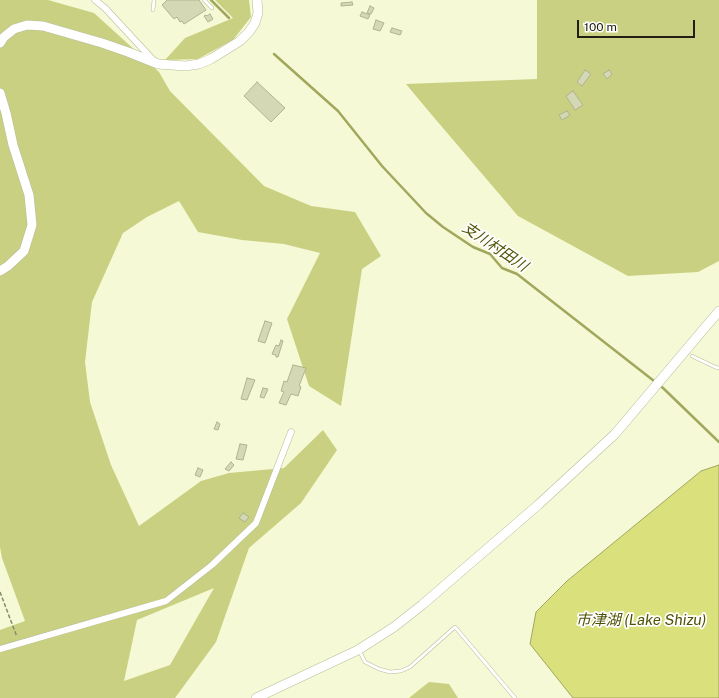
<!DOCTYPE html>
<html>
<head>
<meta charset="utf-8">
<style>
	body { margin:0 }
	#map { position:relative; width:719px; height:698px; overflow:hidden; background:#f5f9d5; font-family:"Public Sans",sans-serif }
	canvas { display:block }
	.scale { position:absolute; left:577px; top:20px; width:118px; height:18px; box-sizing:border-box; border:2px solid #202114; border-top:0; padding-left:5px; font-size:12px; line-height:14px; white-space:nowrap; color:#202114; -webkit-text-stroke:3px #fff; paint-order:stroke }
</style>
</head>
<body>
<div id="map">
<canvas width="719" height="698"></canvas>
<div class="scale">100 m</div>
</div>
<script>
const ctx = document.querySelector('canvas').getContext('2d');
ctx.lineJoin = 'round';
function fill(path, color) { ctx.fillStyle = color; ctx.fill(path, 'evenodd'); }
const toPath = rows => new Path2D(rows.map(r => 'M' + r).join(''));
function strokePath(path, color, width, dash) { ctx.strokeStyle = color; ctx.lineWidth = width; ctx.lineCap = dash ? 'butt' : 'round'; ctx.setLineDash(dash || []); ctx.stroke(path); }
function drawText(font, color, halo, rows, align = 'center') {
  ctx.font = font + ' "Public Sans","Noto Sans JP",sans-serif'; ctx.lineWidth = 3.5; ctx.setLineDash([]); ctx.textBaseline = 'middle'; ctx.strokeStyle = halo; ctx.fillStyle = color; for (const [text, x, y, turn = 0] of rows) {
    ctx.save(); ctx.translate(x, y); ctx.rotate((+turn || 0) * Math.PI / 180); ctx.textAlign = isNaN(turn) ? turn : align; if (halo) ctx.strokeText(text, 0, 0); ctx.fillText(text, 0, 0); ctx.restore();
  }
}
const green = toPath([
	[0,0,48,0,94,13,159,72,170,91,264,186,311,206,355,212,381,256,362,269,341,406,309,386,287,319,320,253,284,244,242,240,198,232,179,201,147,217,123,233,92,302,85,362,90,402,111,465,139,526,201,481,229,473,284,468,323,430,337,450,301,503,249,548,216,642,175,698,0,698,0,630,25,621,2,558,0,547],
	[214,588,170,665,124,681,137,620],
	[215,0,249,0,251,17,233,40,198,59,165,60,185,38,233,18],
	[537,0,719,0,719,261,698,272,628,276,518,216,431,114,406,84,537,79],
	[429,682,449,684,458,698,409,698]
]);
const water = toPath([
	[719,465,719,698,573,698,530,644,536,612,567,581,701,471,719,465]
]);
const stream = toPath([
	[211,0,229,18],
	[274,54,338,111,382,166,426,213,443,227,473,247,490,254,502,268,517,274,663,388,719,442]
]);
const building = toPath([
	[167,0,199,0,206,10,184,24,182,21,180,22,177,17,174,19,162,5,167,0],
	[352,2,353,5,341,6,341,3,352,2],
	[370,6,374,8,371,14,367,13,370,6],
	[362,12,370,15,368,19,360,16,362,12],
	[210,14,213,19,208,22,204,16,206,15,207,16,210,14],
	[376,20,384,23,380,31,373,29,376,20],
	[392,28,402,31,400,35,390,32,392,28],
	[585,70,591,74,582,86,577,82,585,70],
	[609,70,612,74,607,79,603,74,609,70],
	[257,82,285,108,271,122,244,96,257,82],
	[573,91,583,105,575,110,566,96,573,91],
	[567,111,570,115,562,120,559,115,567,111],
	[265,321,272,323,265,343,258,341,265,321],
	[281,340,283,341,278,357,276,357,276,355,272,354,276,345,279,346,281,340],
	[293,365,306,368,299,386,301,387,298,396,291,394,286,405,279,403,284,392,281,391,284,381,287,382,293,365],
	[247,378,255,380,247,400,241,399,247,378],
	[263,388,268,389,264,398,260,397,263,388],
	[217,422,220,424,218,430,214,429,217,422],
	[240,444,247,445,243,460,236,459,240,444],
	[231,462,234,465,229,471,225,469,231,462],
	[198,468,203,470,200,477,195,475,198,468],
	[243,513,249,517,245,522,239,518,243,513]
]);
const path = toPath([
	[0,592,17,637]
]);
const lane = toPath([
	[204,0,212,8],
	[153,10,154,0],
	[692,356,715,367,719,368],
	[359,650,365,662,379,669,390,672,401,671,410,667,455,627,515,698]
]);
const street = toPath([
	[95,0,105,8,155,62],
	[0,649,166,601,212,565,256,523,291,432]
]);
const secondary = toPath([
	[0,43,4,37,14,29,27,25,43,26,102,43,128,52,158,64,185,66,199,64,211,59,240,41,249,32,255,23,258,13,257,0],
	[0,93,6,113,13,145,29,195,32,225,24,251,8,266,0,271],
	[256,698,358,650,394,627,422,605,538,505,615,434,719,311]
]);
const waterNames = [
	["支川村田川",495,247,34],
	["市津湖 (Lake Shizu)",641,620]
];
fill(green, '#cad081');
fill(water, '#d9e07c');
strokePath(water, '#a2a75d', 1);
strokePath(stream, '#a2a75d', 2.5);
fill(building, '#d4d8b4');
strokePath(building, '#afb390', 1);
strokePath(lane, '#b8bc99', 4);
strokePath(street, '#b8bc99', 7);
strokePath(secondary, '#b8bc99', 10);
strokePath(path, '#878971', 1.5, [4, 2]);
strokePath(lane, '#fff', 3);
strokePath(street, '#fff', 6);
strokePath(secondary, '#fff', 9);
drawText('italic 15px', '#505304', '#fff', waterNames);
</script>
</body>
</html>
